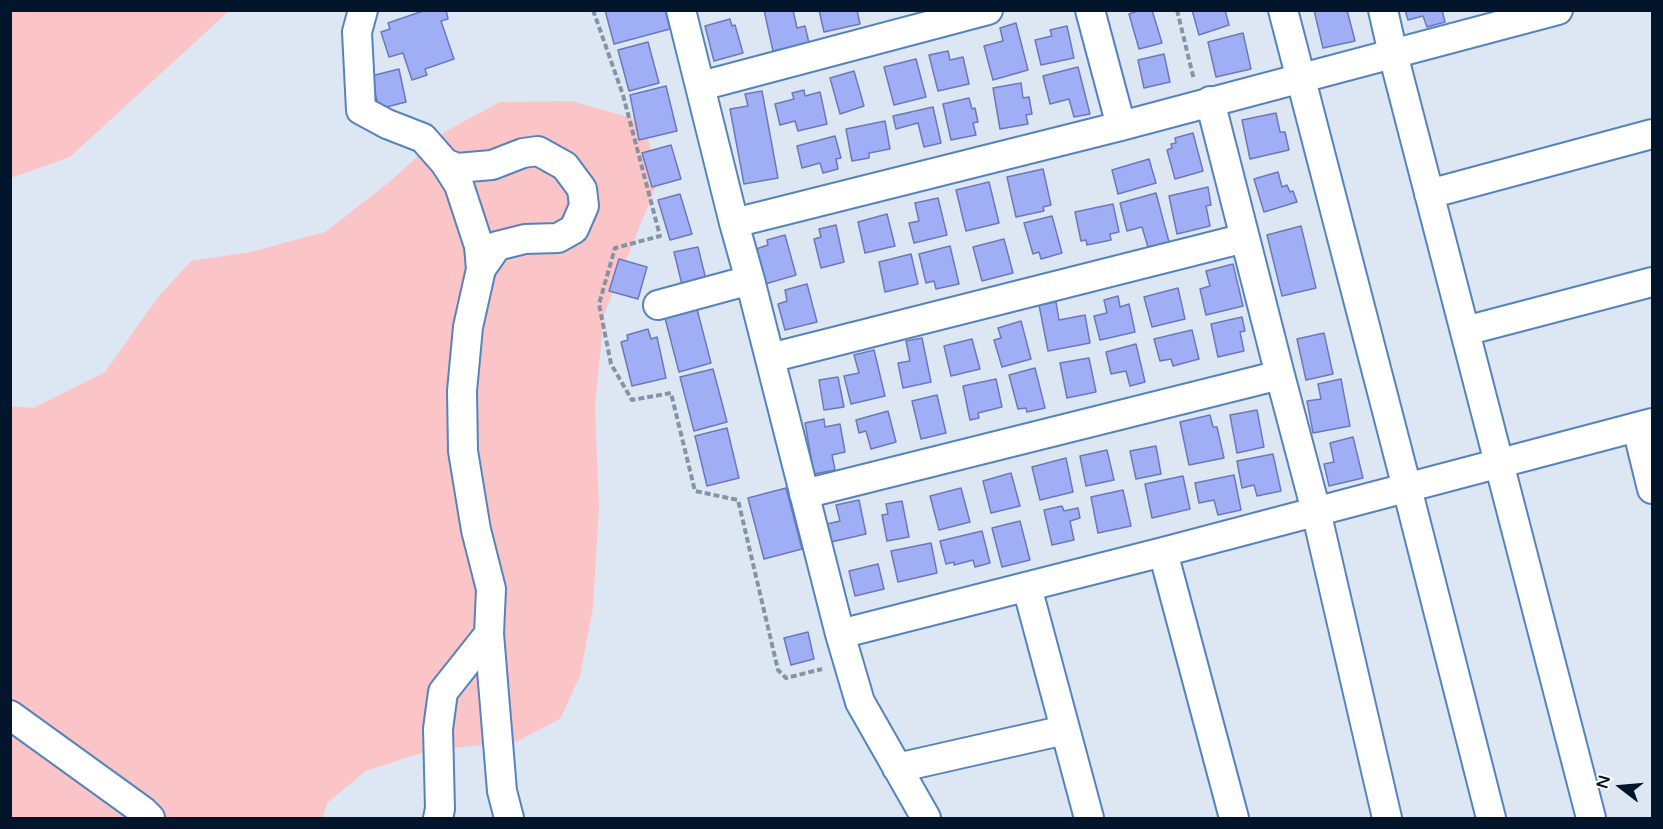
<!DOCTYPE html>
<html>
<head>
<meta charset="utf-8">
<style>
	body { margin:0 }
	#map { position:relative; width:1663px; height:829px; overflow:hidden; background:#dde7f4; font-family:"Varela Round",sans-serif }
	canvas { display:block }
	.frame { position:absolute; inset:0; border:12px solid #03152b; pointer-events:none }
	.north { position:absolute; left:1591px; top:757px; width:60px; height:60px; -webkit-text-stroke:4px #fff; paint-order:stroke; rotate:286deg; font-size:16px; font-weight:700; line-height:24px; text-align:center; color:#03152b }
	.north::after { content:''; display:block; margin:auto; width:21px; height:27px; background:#03152b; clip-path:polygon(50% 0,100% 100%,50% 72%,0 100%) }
</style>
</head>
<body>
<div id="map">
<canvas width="1663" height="829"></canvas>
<div class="frame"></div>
<div class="north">N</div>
</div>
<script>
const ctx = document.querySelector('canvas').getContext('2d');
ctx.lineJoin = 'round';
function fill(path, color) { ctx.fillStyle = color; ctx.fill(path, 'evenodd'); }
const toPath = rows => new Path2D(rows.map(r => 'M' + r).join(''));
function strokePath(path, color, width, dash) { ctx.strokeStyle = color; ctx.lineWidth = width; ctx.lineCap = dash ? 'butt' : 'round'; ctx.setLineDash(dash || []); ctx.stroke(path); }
const green = toPath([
	[10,11,11,10,229,11,70,157,11,178],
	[572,101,642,121,660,176,604,315,595,407,599,507,593,608,580,676,560,719,516,742,430,750,366,771,327,803,323,818,11,818,10,406,33,408,105,372,158,297,191,261,250,252,325,232,388,183,446,131,500,102]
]);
const building = toPath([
	[426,10,446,10,448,19,441,21,454,59,425,69,427,75,412,80,403,53,389,57,381,32,390,29,388,23,426,10],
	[605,10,665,10,670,29,614,44,605,10],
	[764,10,793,10,797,28,805,26,809,43,773,51,764,10],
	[819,10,857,10,860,24,824,32,819,10],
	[1140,10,1152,10,1162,43,1139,49,1129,14,1140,10],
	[1192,10,1225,10,1229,25,1199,35,1192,10],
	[1314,10,1347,10,1355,41,1323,48,1314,10],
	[1405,10,1442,10,1445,22,1427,27,1423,16,1408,20,1405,10],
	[730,19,732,26,735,25,743,53,714,61,705,26,730,19],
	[1016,23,1028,70,993,80,984,46,1003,41,1000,28,1016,23],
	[1067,26,1074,58,1041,65,1035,40,1052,36,1050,30,1067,26],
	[1243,33,1251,69,1216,77,1208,42,1243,33],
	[648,42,659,83,629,91,618,50,648,42],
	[948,51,950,60,963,57,969,84,938,91,929,55,948,51],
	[1164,54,1170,82,1144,88,1138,60,1164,54],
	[916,59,926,97,894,105,884,67,916,59],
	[1078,67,1090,114,1074,117,1069,99,1050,104,1043,76,1078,67],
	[399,69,406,102,379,109,371,76,399,69],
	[854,71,864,106,840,114,830,78,854,71],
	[1021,83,1023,98,1029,97,1032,114,1026,115,1028,124,1000,129,993,88,1021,83],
	[666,86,677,131,639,140,630,95,666,86],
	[804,90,805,96,820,92,827,124,798,131,795,121,780,125,775,104,794,99,792,93,804,90],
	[762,91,778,178,744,184,730,109,748,106,745,94,762,91],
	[969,98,972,109,975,108,978,122,973,123,976,135,951,140,943,104,969,98],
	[933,107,941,143,924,147,918,123,896,129,893,116,933,107],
	[1276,113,1280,132,1285,132,1289,150,1250,159,1242,120,1276,113],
	[885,121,890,149,869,153,869,158,852,161,846,129,885,121],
	[1193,133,1203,171,1175,179,1167,150,1172,148,1171,144,1176,143,1175,138,1193,133],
	[835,136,841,158,836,159,838,169,823,173,820,163,802,168,797,146,835,136],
	[671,145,681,179,652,187,642,153,671,145],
	[1149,159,1156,183,1118,194,1112,170,1149,159],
	[1043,169,1051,205,1043,207,1044,211,1016,217,1007,177,1043,169],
	[1278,172,1282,187,1287,185,1290,192,1293,191,1297,202,1264,212,1254,179,1278,172],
	[989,182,999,223,966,231,956,190,989,182],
	[1208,187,1211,205,1206,206,1210,226,1177,234,1169,196,1208,187],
	[1156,193,1169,242,1148,247,1142,227,1127,231,1120,203,1156,193],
	[680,194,692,234,670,240,658,200,680,194],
	[938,198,947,235,914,243,909,223,919,221,915,203,938,198],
	[1113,204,1119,232,1110,234,1111,240,1087,245,1086,240,1081,241,1075,212,1113,204],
	[887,214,895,246,865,253,858,222,887,214],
	[1052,216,1062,253,1041,259,1039,252,1033,254,1024,223,1052,216],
	[836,225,844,262,821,268,814,239,821,237,819,229,836,225],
	[1301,226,1316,288,1282,296,1267,235,1301,226],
	[785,235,796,275,765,284,756,249,768,245,767,240,785,235],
	[1004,239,1013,273,982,281,973,247,1004,239],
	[950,246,959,284,936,289,934,281,926,283,919,254,950,246],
	[698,247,708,288,684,293,674,252,698,247],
	[911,254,918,284,885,292,879,262,911,254],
	[619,259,647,267,638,299,609,291,619,259],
	[1233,264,1243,306,1206,315,1200,289,1210,286,1206,271,1233,264],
	[807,284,817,322,785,330,778,304,787,301,785,290,807,284],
	[1178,288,1185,319,1152,327,1144,297,1178,288],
	[1118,296,1120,307,1129,304,1135,332,1100,340,1094,316,1107,313,1104,300,1118,296],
	[1056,302,1059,320,1085,315,1090,343,1048,351,1039,305,1056,302],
	[697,309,711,363,679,372,665,318,697,309],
	[1242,317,1245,331,1240,332,1244,351,1218,357,1211,324,1242,317],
	[1021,321,1031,359,1002,367,994,340,1001,338,998,328,1021,321],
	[648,329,651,339,657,337,666,378,632,386,621,342,628,340,627,335,648,329],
	[1192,330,1199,359,1173,366,1171,359,1160,361,1154,339,1192,330],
	[1324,333,1333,374,1306,380,1297,339,1324,333],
	[922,338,931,382,903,388,898,363,910,361,906,341,922,338],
	[972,339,980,369,951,376,944,346,972,339],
	[1136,344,1145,382,1130,386,1126,371,1111,374,1106,352,1136,344],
	[874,350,885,396,851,404,844,376,859,373,854,355,874,350],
	[1089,358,1096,392,1067,398,1060,363,1089,358],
	[1035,368,1045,408,1027,412,1026,408,1018,409,1009,375,1035,368],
	[713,369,727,422,694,431,680,377,713,369],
	[838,377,844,407,824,410,819,380,838,377],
	[996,379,1002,407,978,413,979,418,970,420,963,386,996,379],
	[1341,379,1350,426,1313,433,1307,401,1321,399,1318,384,1341,379],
	[937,395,946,433,921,439,912,401,937,395],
	[1257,410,1264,447,1237,453,1230,415,1257,410],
	[888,411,896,442,871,449,866,431,859,433,856,420,888,411],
	[1210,415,1213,427,1217,427,1224,458,1189,465,1180,422,1210,415],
	[824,419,825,427,840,424,845,452,832,455,835,470,814,474,805,423,824,419],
	[727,428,739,478,707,486,695,436,727,428],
	[1353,437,1363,478,1329,486,1324,464,1334,462,1330,443,1353,437],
	[1156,446,1161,474,1136,479,1130,451,1156,446],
	[1107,450,1114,480,1086,486,1080,456,1107,450],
	[1273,454,1281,491,1257,496,1254,485,1242,488,1237,461,1273,454],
	[1066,458,1073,492,1040,500,1032,467,1066,458],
	[1011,473,1020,506,991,513,983,481,1011,473],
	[1234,475,1241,510,1218,515,1214,500,1199,503,1195,483,1234,475],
	[1183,476,1190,509,1152,518,1145,484,1183,476],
	[786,488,802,549,764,559,748,498,786,488],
	[961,488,970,522,939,530,930,496,961,488],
	[1123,490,1131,526,1098,533,1091,497,1123,490],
	[859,500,866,534,831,542,827,524,840,521,836,505,859,500],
	[902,501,909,537,887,541,882,515,888,514,886,504,902,501],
	[1062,506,1064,511,1078,508,1080,518,1070,521,1074,540,1052,545,1044,510,1062,506],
	[1020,521,1030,560,1002,567,992,528,1020,521],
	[982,531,990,563,975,567,973,560,954,565,954,562,946,564,940,541,982,531],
	[931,543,937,573,898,582,891,551,931,543],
	[878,564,884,589,855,596,849,571,878,564],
	[808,632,814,659,791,665,784,638,808,632]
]);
const path = toPath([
	[593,10,623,95,660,236,615,248,599,304,611,364,632,400,671,393,695,491,738,500,778,670,786,678,822,669],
	[1177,10,1194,80]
]);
const minor = toPath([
	[363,10,357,32,361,110,387,124,423,138,445,163,457,168,492,165,523,153,538,151,565,166,582,189,584,206,574,229,558,238,525,239,497,246,481,269,468,327,462,391,463,451,476,530,491,589,489,634,502,791,509,818],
	[681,10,734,223,750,280,840,634,860,702,926,818],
	[1090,10,1121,126],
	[1283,10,1407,488,1491,818],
	[1383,10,1393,54,1591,818],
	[701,86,988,10],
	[1210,101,1280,375,1316,511,1387,818],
	[445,163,459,185,479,246,481,269],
	[1429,194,1652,134],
	[734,223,1121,126,1558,10],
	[658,305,750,280],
	[1465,331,1652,282],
	[770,358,1245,238],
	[1637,428,1652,489],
	[804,494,1280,375],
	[1163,552,1234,818],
	[1027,587,1089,818],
	[840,634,1163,552,1652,423],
	[10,715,143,811,150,818],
	[897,768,1065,730],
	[438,818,440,809,438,729,443,692,489,634]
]);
fill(green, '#fbc5c8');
fill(building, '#a0aff5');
strokePath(building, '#6b78bb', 1.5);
strokePath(minor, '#5483bd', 32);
strokePath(path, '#8693a3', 4, [6, 3]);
strokePath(minor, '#fff', 28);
</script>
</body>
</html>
